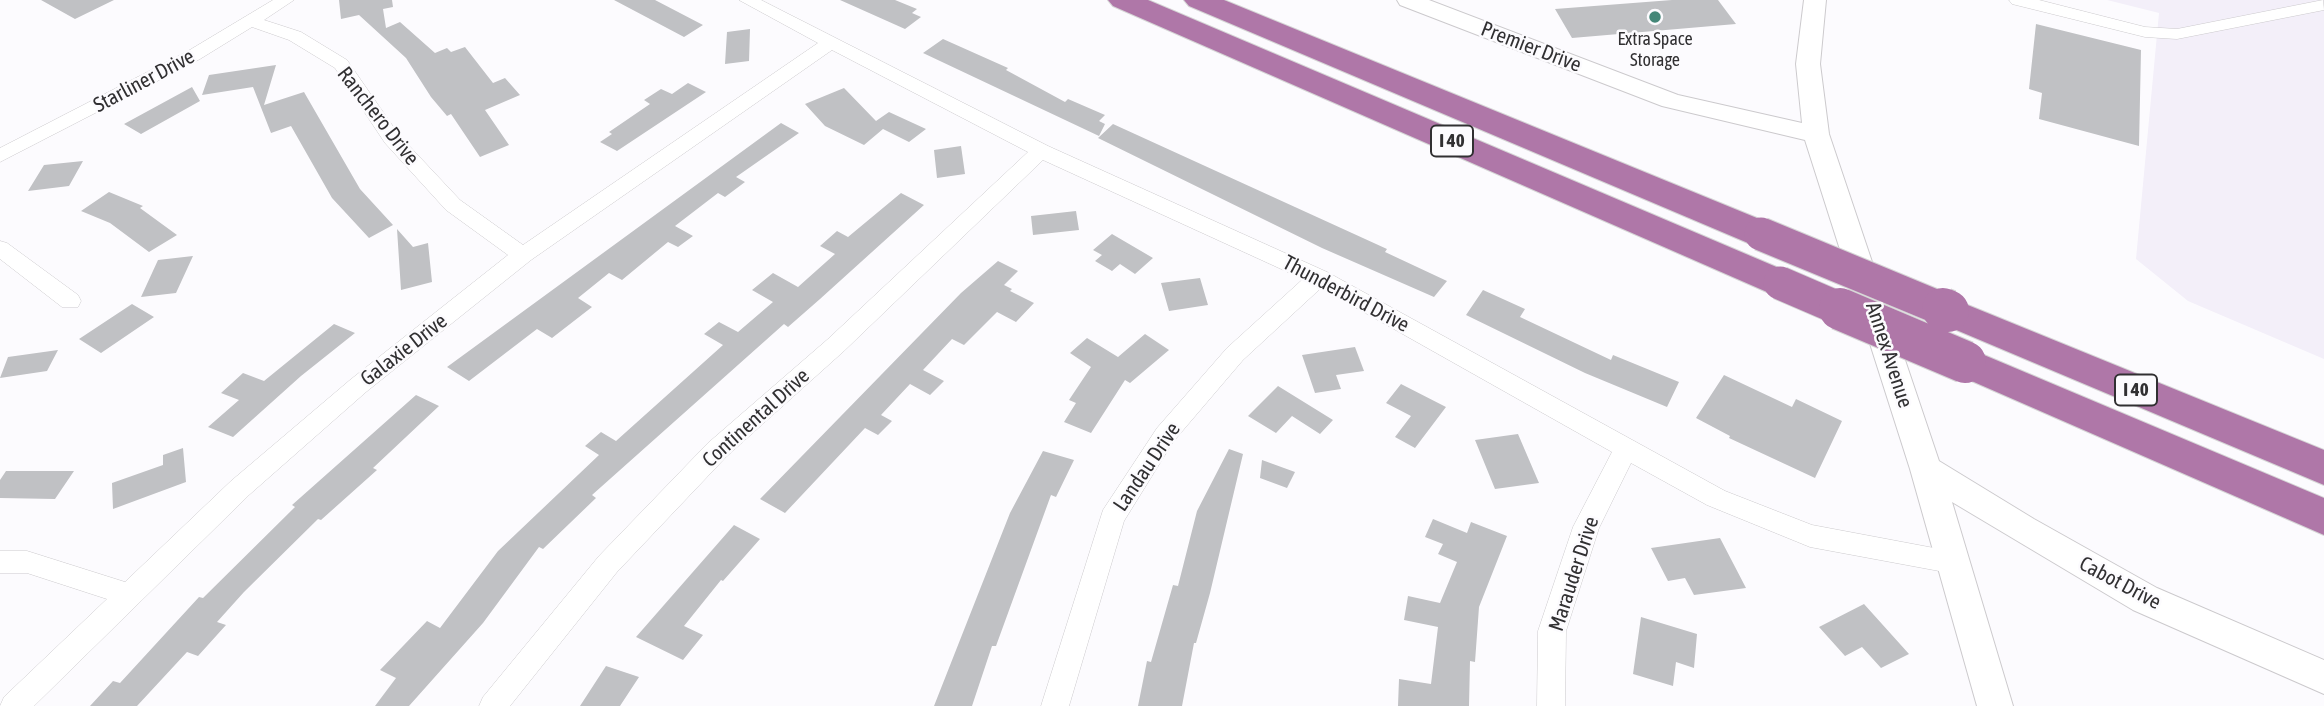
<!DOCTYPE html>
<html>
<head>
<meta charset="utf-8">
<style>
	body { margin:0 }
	canvas { display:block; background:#fcfbfe }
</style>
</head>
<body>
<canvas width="2324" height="706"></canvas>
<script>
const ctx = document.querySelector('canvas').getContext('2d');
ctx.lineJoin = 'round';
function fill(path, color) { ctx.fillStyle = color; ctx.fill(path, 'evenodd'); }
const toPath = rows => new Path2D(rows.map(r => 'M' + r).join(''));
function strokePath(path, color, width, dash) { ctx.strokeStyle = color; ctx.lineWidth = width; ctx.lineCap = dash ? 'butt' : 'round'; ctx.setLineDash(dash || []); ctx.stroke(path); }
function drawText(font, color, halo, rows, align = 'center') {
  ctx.font = font + ' "Asap Condensed",sans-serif'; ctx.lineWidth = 5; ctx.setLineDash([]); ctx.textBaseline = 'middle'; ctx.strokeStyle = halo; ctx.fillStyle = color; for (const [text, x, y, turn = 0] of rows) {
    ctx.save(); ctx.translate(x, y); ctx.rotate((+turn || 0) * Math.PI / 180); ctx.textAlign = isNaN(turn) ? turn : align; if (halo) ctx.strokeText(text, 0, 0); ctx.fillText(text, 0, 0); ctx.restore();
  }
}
const built = toPath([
	[2107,0,2324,0,2324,359,2188,301,2136,259,2159,13]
]);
const building = toPath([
	[41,0,114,0,75,19],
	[339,0,392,0,393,7,383,9,386,28,400,22,435,53,447,48,451,52,465,47,493,83,505,78,520,95,485,110,509,145,480,157,451,114,447,116,431,97,406,58,359,15,341,19],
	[614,0,655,0,703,25,684,37],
	[840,0,895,0,917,9,912,13,921,17,905,29],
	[1672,0,1718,0,1736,24,1572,38,1555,9],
	[2036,24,2141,50,2139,146,2039,119,2042,93,2029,89],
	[750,29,749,61,725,64,727,32],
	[943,39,1008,68,1006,70,1065,102,1068,99,1105,115,1099,121,1105,124,1099,136,923,53],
	[276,65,264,105,304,92,360,189,393,225,369,238,332,198,291,126,271,133,253,87,202,95,209,75],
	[688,83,706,92,617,151,600,142,612,134,609,132,650,104,644,100,661,89,672,94],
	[192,87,200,101,141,134,124,124],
	[844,88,876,121,889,112,926,129,909,142,883,129,864,145,825,126,805,104],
	[781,123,799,133,736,177,745,182,725,197,718,193,675,226,693,236,678,247,668,242,622,280,609,273,578,298,592,307,552,338,537,329,469,381,447,367],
	[1113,124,1387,249,1385,252,1447,281,1434,297,1322,248,1098,138],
	[961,146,965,174,937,178,934,150],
	[83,161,69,186,28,191,44,165],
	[109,192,143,206,140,208,177,235,149,252,110,223,81,211],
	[901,193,924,205,820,299,788,327,784,324,592,495,596,498,543,549,539,547,483,623,409,706,375,706,396,678,380,670,427,621,440,628,498,551,599,455,585,446,601,432,616,441,723,345,704,334,719,322,738,332,773,302,752,290,773,273,798,287,835,254,820,246,837,231,848,237],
	[1076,211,1079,230,1033,235,1031,216],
	[397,229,413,247,428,243,432,282,401,290],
	[1112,234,1153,258,1135,274,1120,264,1112,271,1095,261,1102,255,1093,250],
	[193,256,176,293,141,297,158,260],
	[998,261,1018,271,1004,285,1012,289,1010,291,1034,303,1016,322,997,312,964,345,952,339,923,370,944,381,930,395,910,384,881,415,892,421,878,435,865,428,785,513,760,499,961,293],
	[1200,278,1208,305,1169,311,1161,283],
	[1483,290,1525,309,1520,317,1611,360,1613,355,1679,382,1667,407,1585,373,1466,315],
	[132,304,154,317,101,353,79,339],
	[334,324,355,333,301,376,233,437,208,427,239,400,221,393,243,373,264,381],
	[1145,334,1169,350,1130,383,1125,380,1091,433,1064,422,1076,403,1069,400,1091,367,1070,353,1087,338,1118,357],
	[1355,347,1364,371,1336,375,1341,389,1315,393,1302,355],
	[58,350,47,371,0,378,8,357],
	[1724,375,1792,407,1796,399,1842,421,1815,478,1729,438,1730,436,1696,418],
	[1401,384,1446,407,1415,448,1395,437,1411,416,1386,403],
	[1278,386,1333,420,1320,434,1292,416,1276,433,1248,416],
	[416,395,439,406,373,468,377,470,321,520,318,519,244,592,217,622,226,625,198,656,187,652,137,706,90,706,113,681,120,683,199,597,203,598,295,507,292,505],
	[1518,434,1539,483,1495,489,1475,440],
	[183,448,186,482,113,509,112,483,163,465,163,455],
	[1229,449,1243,454,1210,593,1196,643,1194,643,1182,706,1138,706,1147,661,1151,662,1173,585,1178,586,1197,511],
	[1043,451,1074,460,1056,497,1051,495,996,646,992,646,972,706,934,706,1010,513],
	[1262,460,1295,472,1287,488,1260,478],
	[6,471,74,471,55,499,0,498,0,480],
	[1433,519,1467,533,1471,522,1507,536,1479,607,1475,662,1470,661,1469,706,1398,706,1399,679,1431,684,1438,627,1404,620,1408,596,1440,603,1457,562,1438,554,1443,544,1425,537],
	[734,525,760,539,723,581,721,580,684,626,703,635,683,660,636,637],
	[1720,538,1746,588,1694,595,1685,578,1668,581,1651,548],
	[1864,604,1909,654,1881,668,1862,647,1845,656,1819,627],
	[1641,617,1697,634,1694,668,1676,662,1673,686,1633,674],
	[606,666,639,677,620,706,580,706]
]);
const minor = toPath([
	[273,0,294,0,264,20,301,32,347,60,399,135,460,200,523,245,818,43,739,0,761,0,1048,146,1327,272,1725,491,1812,525,1950,551,1959,554,1963,562,1959,570,1950,573,1810,547,1707,505,1631,463,1599,528,1566,631,1565,706,1537,706,1538,631,1573,527,1612,452,1321,288,1243,360,1173,442,1124,521,1069,706,1041,706,1103,510,1157,428,1227,348,1303,279,1043,160,844,351,726,457,617,572,510,706,479,706,483,697,599,556,708,443,828,339,1028,152,832,50,531,260,366,392,249,495,34,706,0,706,4,697,107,599,27,573,0,573,0,551,27,551,125,582,231,481,350,380,508,255,446,210,385,143,335,68,289,40,252,27,200,59,0,162,0,148,188,51,273,0],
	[2009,0,2039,0,2145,27,2177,29,2323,0,2324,10,2177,39,2145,37,2012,4,2009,0],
	[0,241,7,243,78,295,81,301,78,307,62,307,0,259,0,241]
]);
const tertiary = toPath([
	[1397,0,1429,0,1678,95,1802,123,1796,64,1804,0,1826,0,1820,64,1829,134,1939,461,2034,519,2157,588,2324,660,2324,694,2133,610,1952,502,2013,706,1977,706,1910,469,1805,140,1662,106,1400,5,1397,0]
]);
const motorway = toPath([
	[1108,0,1148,0,1793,274,1798,283,1793,292,1780,296,1767,292,1113,6,1108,0],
	[1184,0,1224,0,1774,225,1779,234,1774,243,1761,246,1748,243,1189,6,1184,0],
	[1948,297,2324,450,2324,485,1935,321,1929,311,1935,301,1948,297],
	[1965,347,2324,498,2324,535,1951,372,1946,362,1951,352,1965,347]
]);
const motorwayBridgeFar1 = toPath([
	[1761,234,1947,311],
	[1780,283,1845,311]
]);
const motorwayBridge = toPath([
	[1840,309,1965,362],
	[1943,309,1948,311]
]);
const markers = [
	[1655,17,7,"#448778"]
];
const farPoinames = [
	["Extra Space",1655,39],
	["Storage",1655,60]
];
const shields = [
	[1452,141,42],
	[2136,390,42]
];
const shieldNames = [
	["I 40",1452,141],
	["I 40",2136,390]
];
const streetNames = [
	["Premier Drive",1531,47,21],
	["Starliner Drive",144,81,-28],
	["Ranchero Drive",378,116,52],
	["Thunderbird Drive",1346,294,28],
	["Galaxie Drive",404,350,-38],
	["Annex Avenue",1889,355,72],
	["Continental Drive",756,418,-42],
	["Landau Drive",1147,467,-56],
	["Marauder Drive",1574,574,-72],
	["Cabot Drive",2120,583,28]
];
fill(built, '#f3eff9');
fill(building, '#c0c1c4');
strokePath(minor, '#cccacd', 1);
strokePath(tertiary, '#cccacd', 2);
strokePath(motorway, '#d6d6d6', 2);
fill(minor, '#fff');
fill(tertiary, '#fff');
fill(motorway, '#af77a8');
strokePath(motorwayBridgeFar1, '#d6d6d6', 35, []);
strokePath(motorwayBridge, '#d6d6d6', 44, []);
strokePath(motorwayBridgeFar1, '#af77a8', 33);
strokePath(motorwayBridge, '#af77a8', 42);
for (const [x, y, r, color] of markers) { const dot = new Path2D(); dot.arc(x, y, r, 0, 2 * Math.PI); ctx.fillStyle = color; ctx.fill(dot); strokePath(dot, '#fcfbfe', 2.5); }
drawText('18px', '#313032', '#fcfbfe', farPoinames);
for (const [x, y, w] of shields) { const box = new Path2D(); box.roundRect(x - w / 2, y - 15.5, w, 31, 5); ctx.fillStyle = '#fcfbfe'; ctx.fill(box); strokePath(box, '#313032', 2); }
drawText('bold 19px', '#313032', null, shieldNames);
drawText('21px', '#313032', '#fcfbfe', streetNames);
</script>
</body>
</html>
